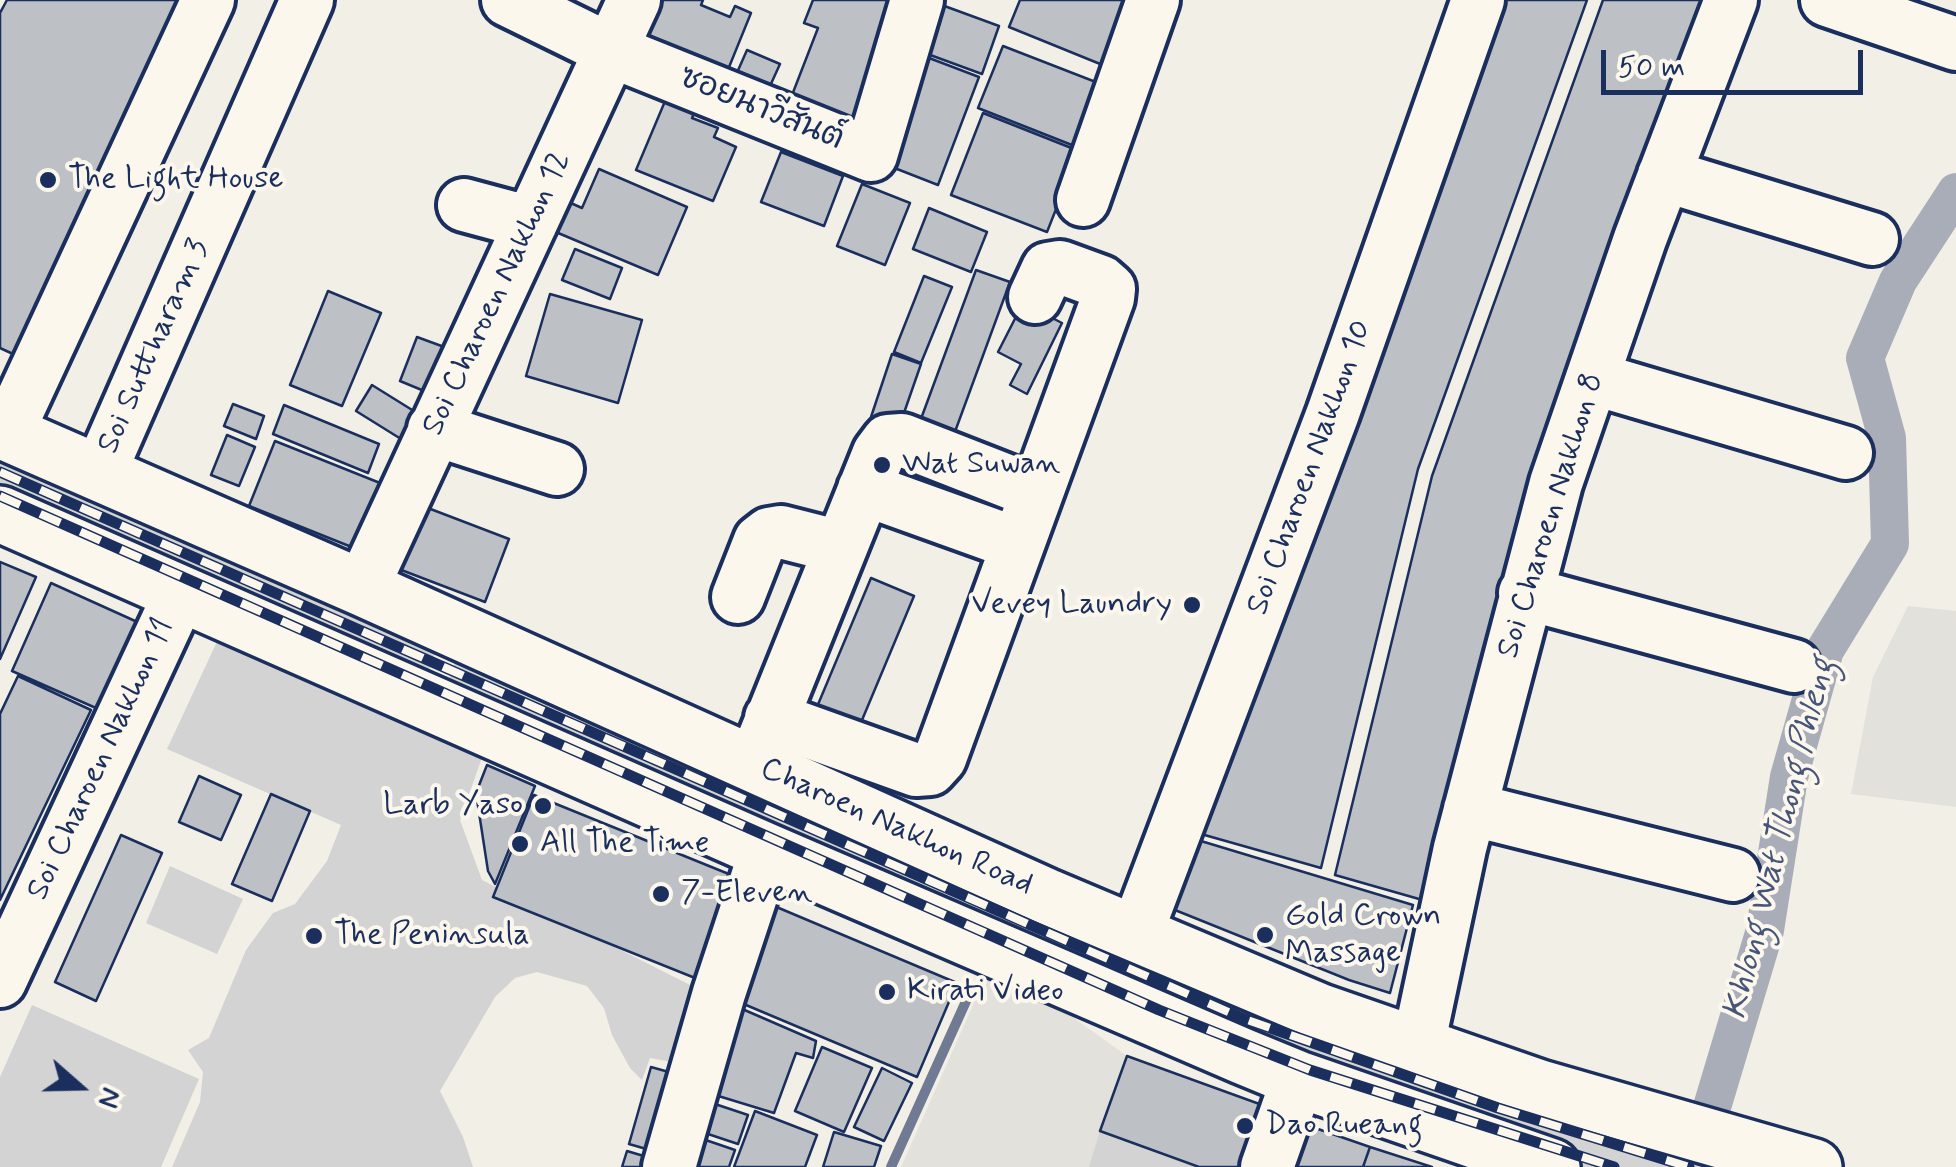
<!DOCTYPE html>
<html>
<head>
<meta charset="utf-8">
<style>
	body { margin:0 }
	#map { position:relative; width:1956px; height:1167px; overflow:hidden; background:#f2efe6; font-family:Mynerve,sans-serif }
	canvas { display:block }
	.north { position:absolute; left:30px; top:1037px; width:100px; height:100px; -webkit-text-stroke:8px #fbf7ec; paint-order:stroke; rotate:110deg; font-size:28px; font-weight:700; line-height:40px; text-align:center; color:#1b2f5e }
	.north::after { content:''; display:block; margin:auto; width:35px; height:45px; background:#1b2f5e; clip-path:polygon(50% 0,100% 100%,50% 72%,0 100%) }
	.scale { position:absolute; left:1601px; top:50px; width:262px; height:45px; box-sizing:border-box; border:5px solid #1b2f5e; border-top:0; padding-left:12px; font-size:30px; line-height:35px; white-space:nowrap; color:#1b2f5e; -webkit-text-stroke:8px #fbf7ec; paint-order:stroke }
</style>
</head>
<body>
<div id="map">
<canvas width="1956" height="1167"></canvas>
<div class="north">N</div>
<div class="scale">50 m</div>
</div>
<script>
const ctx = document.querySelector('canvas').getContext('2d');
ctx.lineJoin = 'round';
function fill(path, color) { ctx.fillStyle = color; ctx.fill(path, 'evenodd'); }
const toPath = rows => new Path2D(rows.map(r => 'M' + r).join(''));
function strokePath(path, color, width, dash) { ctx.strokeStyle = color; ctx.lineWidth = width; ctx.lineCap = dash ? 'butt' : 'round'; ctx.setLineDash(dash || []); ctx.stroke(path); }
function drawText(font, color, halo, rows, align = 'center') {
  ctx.font = font + ' Mynerve,"Playpen Sans Thai",sans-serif'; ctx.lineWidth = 8; ctx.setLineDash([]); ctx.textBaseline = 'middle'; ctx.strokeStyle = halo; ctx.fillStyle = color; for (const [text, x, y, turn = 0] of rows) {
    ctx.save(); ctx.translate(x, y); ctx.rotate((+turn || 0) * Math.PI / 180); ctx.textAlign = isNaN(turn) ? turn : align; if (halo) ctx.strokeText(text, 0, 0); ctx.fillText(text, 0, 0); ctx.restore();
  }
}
const built = toPath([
	[1908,606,1956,611,1956,807,1851,794,1873,677],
	[993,960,1127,1056,1092,1167,901,1167]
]);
const green = toPath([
	[0,443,442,634,421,693,0,506],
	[221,633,486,746,460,820,482,880,702,991,683,1064,650,1058,642,1080,630,1068,612,1035,604,1008,587,986,537,972,515,978,495,997,440,1091,463,1137,473,1167,172,1167,200,1102,203,1072,188,1050,209,1038,246,950,273,913,295,904,327,861,341,825,167,749],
	[462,644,1023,900,1000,947,441,700],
	[170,866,243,899,217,954,146,923],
	[1053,916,1750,1167,1583,1167,1305,1076,1033,960],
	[32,1005,199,1079,161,1167,0,1167,0,1077],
	[1100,1131,1199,1167,1089,1167]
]);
const stream = toPath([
	[891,1167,972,988]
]);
const canal = toPath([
	[1712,1107,1765,930,1789,777,1825,650,1890,544,1887,438,1865,358,1898,281,1956,192]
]);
const building = toPath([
	[7,0,182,0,13,354,0,348,0,13,7,0],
	[644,0,703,0,701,5,730,17,735,6,751,13,725,77,629,37,644,0],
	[813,0,901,0,850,132,787,108,818,28,804,23,813,0],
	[1020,0,1138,0,1110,68,1009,27,1020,0],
	[1496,0,1587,0,1418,469,1321,868,1194,832,1496,0],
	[1603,0,1709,0,1520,511,1426,901,1335,875,1432,476,1603,0],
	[939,4,999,26,982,74,922,52,939,4],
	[1003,46,1106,86,1082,149,978,108,1003,46],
	[747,50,780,64,765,97,732,84,747,50],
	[916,53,979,77,938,185,874,160,916,53],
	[671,87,700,99,692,118,718,128,714,137,736,147,713,201,636,170,671,87],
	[983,113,1079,151,1047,232,951,195,983,113],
	[781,152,843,176,824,226,761,202,781,152],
	[599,169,687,207,658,275,551,230,564,200,582,208,599,169],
	[862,184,910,203,885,265,837,246,862,184],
	[929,208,987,232,971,272,913,249,929,208],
	[575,249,622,268,610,299,562,280,575,249],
	[976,270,1010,282,949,448,915,435,976,270],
	[924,276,952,287,921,363,894,352,924,276],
	[328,291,381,313,342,406,290,385,328,291],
	[550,294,642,320,618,403,526,376,550,294],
	[1023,303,1062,323,1027,394,1010,385,1021,364,998,352,1023,303],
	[417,337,447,348,429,393,400,381,417,337],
	[892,354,921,364,897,433,869,423,892,354],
	[372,385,417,413,401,439,356,411,372,385],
	[233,404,264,416,256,439,224,426,233,404],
	[284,405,379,444,368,473,273,434,284,405],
	[227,435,255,447,239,486,211,475,227,435],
	[275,441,385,485,359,550,249,506,275,441],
	[407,500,509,539,485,602,383,563,407,500],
	[0,562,36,577,0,659,0,562],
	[871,578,914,596,857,732,814,714,871,578],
	[51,583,144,625,105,712,12,671,51,583],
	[18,676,91,710,0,900,0,714,18,676],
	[487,765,535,786,495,884,488,871,476,793,487,765],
	[199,776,241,795,221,840,179,822,199,776],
	[271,794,310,811,272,901,232,884,271,794],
	[534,795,746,881,705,982,493,897,534,795],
	[121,835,162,853,96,1001,55,982,121,835],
	[1191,838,1413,905,1390,993,1349,980,1165,906,1191,838],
	[767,903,957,983,917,1077,727,997,767,903],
	[733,1005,816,1041,813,1058,796,1053,774,1113,702,1091,733,1005],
	[822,1047,872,1068,844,1132,795,1111,822,1047],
	[1127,1056,1276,1110,1255,1167,1199,1167,1100,1131,1127,1056],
	[651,1067,683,1076,660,1153,629,1144,651,1067],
	[882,1068,912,1083,884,1141,854,1127,882,1068],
	[703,1100,748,1115,738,1144,693,1129,703,1100],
	[755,1111,817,1135,805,1167,734,1167,755,1111],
	[1292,1120,1370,1147,1363,1167,1276,1167,1292,1120],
	[834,1132,881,1146,874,1167,823,1167,834,1132],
	[691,1135,735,1150,729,1167,680,1167,691,1135],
	[1370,1147,1432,1167,1363,1167,1370,1147],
	[627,1151,657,1160,655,1167,622,1167,627,1151]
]);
const minor = toPath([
	[508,0,612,51,871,155,917,0],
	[1827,0,1956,44],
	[1664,175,1872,239],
	[1083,200,1153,0],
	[464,205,531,223],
	[1592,378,1846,453],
	[434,429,557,469],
	[7,433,208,0],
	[99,474,307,0],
	[864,489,1017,544],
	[362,588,634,0],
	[1525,593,1794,666],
	[738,597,760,541,769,534,781,532,840,547],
	[771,718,916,770,930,769,940,758,1108,298,1109,289,1101,282,1060,267,1048,269,1035,297],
	[759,751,879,453,888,441,902,440,1035,492],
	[1470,809,1733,875],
	[1136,934,1333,413,1478,0],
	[0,981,180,594],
	[1418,1046,1460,848,1556,483,1640,239,1731,0],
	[669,1167,719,993,766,851],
	[1267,1167,1298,1079]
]);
const major = toPath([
	[0,430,362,588,1046,896,1321,1012,1540,1088,1814,1167],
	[0,514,766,851,1242,1056,1298,1079,1552,1167]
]);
const rail = toPath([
	[0,472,1242,1018,1498,1108,1689,1167],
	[0,496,1159,1010,1310,1070,1614,1167]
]);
const markers = [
	[48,180,10,"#1b2f5e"],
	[882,465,10,"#1b2f5e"],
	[1192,605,10,"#1b2f5e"],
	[543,806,10,"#1b2f5e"],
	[520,844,10,"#1b2f5e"],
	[661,894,10,"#1b2f5e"],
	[1265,935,10,"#1b2f5e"],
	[314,936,10,"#1b2f5e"],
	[887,992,10,"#1b2f5e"],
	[1245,1126,10,"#1b2f5e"]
];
const streetNames = [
	["ซอยนาวีสันต์",761,110,22],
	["Soi Charoen Nakhon 12",498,294,-65],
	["Soi Suttharam 3",155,347,-66],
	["Soi Charoen Nakhon 10",1311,468,-70],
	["Soi Charoen Nakhon 8",1552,516,-73],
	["Soi Charoen Nakhon 11",102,760,-65],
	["Charoen Nakhon Road",896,828,24]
];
const poiNames = [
	["The Light House",68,180],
	["Wat Suwan",902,465],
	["Vevey Laundry",1172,605,"right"],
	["Larb Yaso",523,806,"right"],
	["All The Time",540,844],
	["7-Eleven",681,894],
	["Gold Crown",1285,917],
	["Massage",1285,954],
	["The Peninsula",334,936],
	["Kirati Video",907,992],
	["Dao Rueang",1265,1126]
];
const waterNames = [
	["Khlong Wat Thong Phleng",1781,839,-76]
];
fill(built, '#e2e1dc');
fill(green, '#d2d3d2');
strokePath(stream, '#707b93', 10);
strokePath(canal, '#a9adb7', 38);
fill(building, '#bdc0c4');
strokePath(building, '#1b2f5e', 2.5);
strokePath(minor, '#1b2f5e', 60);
strokePath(major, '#1b2f5e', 62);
strokePath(minor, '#fbf7ec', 52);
strokePath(major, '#fbf7ec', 55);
strokePath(rail, '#1b2f5e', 11);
strokePath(rail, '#fbf7ec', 8, [22]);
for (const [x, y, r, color] of markers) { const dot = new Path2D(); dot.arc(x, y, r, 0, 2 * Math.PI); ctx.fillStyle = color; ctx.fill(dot); strokePath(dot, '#fbf7ec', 4); }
drawText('32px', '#1b2f5e', '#fbf7ec', streetNames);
drawText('32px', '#1b2f5e', '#fbf7ec', poiNames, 'left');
drawText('italic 35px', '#465579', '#fbf7ec', waterNames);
</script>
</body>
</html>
